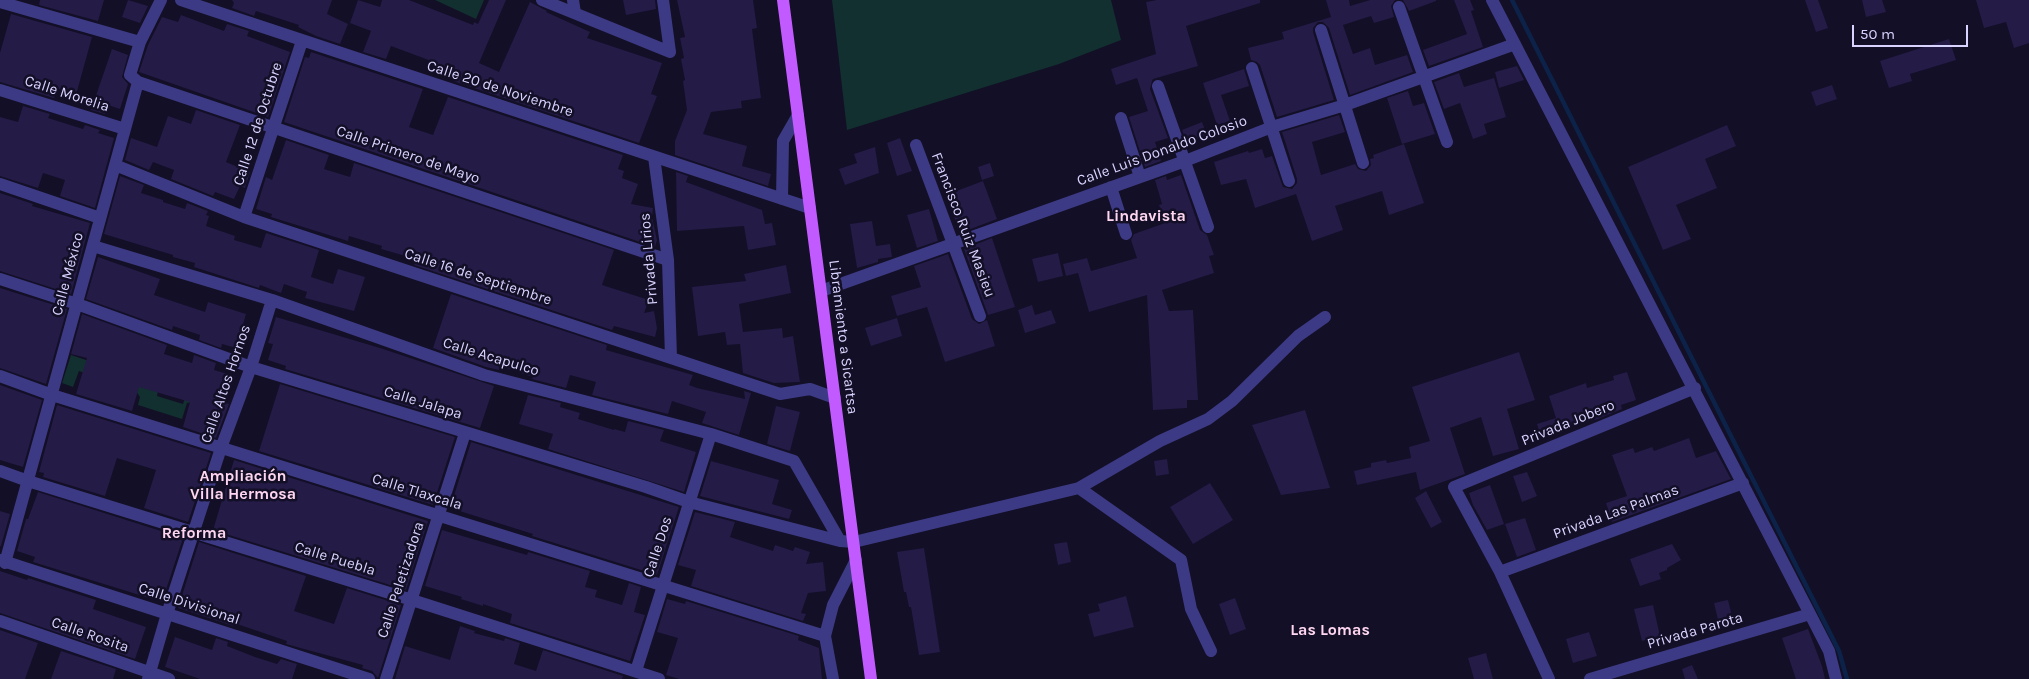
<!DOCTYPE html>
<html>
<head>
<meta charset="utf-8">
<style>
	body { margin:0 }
	#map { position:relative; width:2029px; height:679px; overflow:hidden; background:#130f26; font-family:Karla,sans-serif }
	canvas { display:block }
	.scale { position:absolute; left:1852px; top:25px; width:116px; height:22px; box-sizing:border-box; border:2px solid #d9d4ff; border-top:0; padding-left:6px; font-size:15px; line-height:18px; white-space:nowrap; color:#d9d4ff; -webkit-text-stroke:4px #130f26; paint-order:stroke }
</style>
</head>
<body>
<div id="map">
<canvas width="2029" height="679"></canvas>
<div class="scale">50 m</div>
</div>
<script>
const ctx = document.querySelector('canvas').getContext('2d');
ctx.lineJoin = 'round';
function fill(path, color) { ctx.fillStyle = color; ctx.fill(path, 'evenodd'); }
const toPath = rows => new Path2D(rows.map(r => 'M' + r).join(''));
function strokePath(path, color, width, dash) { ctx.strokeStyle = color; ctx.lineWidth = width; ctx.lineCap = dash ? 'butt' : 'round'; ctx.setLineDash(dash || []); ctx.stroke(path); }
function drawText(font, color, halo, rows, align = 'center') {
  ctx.font = font + ' Karla,sans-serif'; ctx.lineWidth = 5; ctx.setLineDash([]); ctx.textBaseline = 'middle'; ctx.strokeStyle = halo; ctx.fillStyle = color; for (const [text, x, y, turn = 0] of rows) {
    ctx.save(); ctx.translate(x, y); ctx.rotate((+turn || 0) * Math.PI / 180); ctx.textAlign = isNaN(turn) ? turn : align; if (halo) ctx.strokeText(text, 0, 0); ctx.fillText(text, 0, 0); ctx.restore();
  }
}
const green = toPath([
	[435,0,484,0,476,19],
	[832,0,1111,0,1121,40,1059,64,847,130],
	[71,355,92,362,97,377,79,371,73,387,62,383],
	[140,379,159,386,157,396,183,404,186,394,194,402,187,403,182,419,138,405,140,397,136,391]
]);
const stream = toPath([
	[1512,0,1839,651,1847,679]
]);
const building = toPath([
	[40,0,104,0,98,21,39,5],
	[128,0,148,6,140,23,122,17],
	[232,0,332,0,327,14,348,24,340,44,316,36,298,27,299,25,256,11,254,16,232,8,234,3],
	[358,0,380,7,382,0,409,0,473,25,474,22,478,24,489,0,506,0,479,63,499,72,530,2,547,11,546,12,590,32,587,38,662,63,651,94,657,96,639,143,453,81,454,77,432,69,434,62,391,46,386,59,363,52,371,31,350,23],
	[623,0,655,0,656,9,626,15],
	[677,0,753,0,757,28,752,29,761,98,741,101,742,108,711,112,703,134,747,146,742,166,771,174,768,186,675,155,675,141,687,110,683,81,685,80,681,59,684,58,680,38,685,37],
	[1157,0,1260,0,1260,3,1186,26,1198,66,1153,79,1152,81,1150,89,1168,138,1155,142,1161,161,1145,167,1129,117,1148,111,1137,78,1116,85,1111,69,1156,54,1146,2],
	[1326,0,1349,0,1350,6,1370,0,1395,0,1391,6,1394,17,1374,23,1371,16,1343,25,1353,54,1370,48,1375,65,1407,55,1413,72,1350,95,1329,28,1323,22,1318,22,1313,28,1313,32,1334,100,1277,117,1260,65,1257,62,1251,60,1248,48,1284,39,1282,32,1331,17],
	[1403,0,1436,0,1436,1,1409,11],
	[1454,0,1470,0,1474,10,1471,11,1483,47,1429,66,1423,50,1467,34],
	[1805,0,1818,0,1828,28,1816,32],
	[1862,0,1882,0,1886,12,1866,17],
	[1976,0,2029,0,2029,43,2014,48,2006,22,1984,28],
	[11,14,92,37,76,95,57,88,54,98,0,82,0,53],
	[181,15,224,31,227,24,249,31,247,36,290,52,268,117,139,72,148,45,162,17,178,22],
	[1949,39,1956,60,1910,74,1912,81,1889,88,1880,61],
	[112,49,128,55,122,77,128,84,120,109,108,105,105,114,91,110],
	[311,52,423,89,409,127,433,135,448,97,623,155,618,169,624,171,622,178,638,184,631,204,653,208,652,217,657,240,655,247,284,122,305,57,309,58],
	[1517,66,1524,80,1499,88,1495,72],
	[1244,69,1249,86,1221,95,1230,121,1217,125,1203,83],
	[1459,73,1464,87,1494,78,1506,117,1484,124,1487,134,1473,139,1460,103,1444,109,1434,82],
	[1832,85,1837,99,1816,106,1811,92],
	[1408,91,1413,106,1424,103,1435,134,1402,144,1387,98],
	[23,106,50,114,48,118,83,129,85,125,100,130,98,133,114,138,95,208,60,196,65,180,43,173,38,188,0,176,0,117,18,122],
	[196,110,240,125,226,162,250,172,245,188,240,186,234,199,215,192,213,196,171,179,174,170,153,162,149,170,125,160,131,138,157,147,168,116,191,124],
	[1339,115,1345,132,1312,142,1321,175,1355,164,1358,169,1366,171,1371,165,1370,159,1374,158,1373,155,1404,144,1424,203,1389,215,1382,191,1335,206,1343,230,1312,241,1296,194,1255,208,1246,179,1221,185,1214,162,1248,151,1249,153,1262,149,1265,158,1272,156,1283,187,1292,189,1297,183,1297,179,1282,132],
	[1202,122,1207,135,1187,143,1182,130],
	[1727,125,1736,146,1705,159,1717,188,1676,205,1691,239,1663,250,1628,167],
	[900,138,912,171,897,176,887,143],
	[286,140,329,155,324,169,350,177,354,163,614,250,602,285,649,300,644,313,654,311,657,328,655,337,614,326,612,330,414,265,416,259,381,249,382,246,349,236,348,241,271,217,272,214,256,209,266,177,272,180],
	[875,147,879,173,845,185,839,169,857,163,854,154],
	[990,163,994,176,982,180,978,167],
	[676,172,688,176,686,182,762,210,765,224,772,223,776,245,748,250,744,226,677,231],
	[1181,175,1200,230,1207,235,1214,255,1209,256,1214,273,1162,290,1169,311,1193,310,1198,400,1187,400,1187,408,1153,410,1147,295,1089,312,1078,273,1066,276,1063,264,1087,258,1091,271,1137,258,1131,240,1134,234,1165,223,1159,205,1162,204,1155,180,1166,176,1167,180],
	[120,176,144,185,141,193,163,200,163,202,185,209,187,203,208,211,206,215,209,216,206,226,235,236,234,240,261,248,266,233,319,250,311,277,333,284,338,269,365,277,354,311,305,298,307,292,284,284,281,293,260,285,259,288,194,267,195,263,173,257,173,255,104,234],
	[983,181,997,219,960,233,946,195],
	[0,193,33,204,32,206,90,223,71,294,0,271],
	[929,209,938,241,917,248,907,215],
	[872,221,876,246,890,244,892,257,878,259,878,262,857,268,850,224],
	[992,238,1015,307,988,315,964,249],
	[1058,253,1063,276,1038,282,1032,259],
	[948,254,972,319,979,324,987,320,995,346,945,362,927,307,897,316,891,296,921,287,914,266],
	[98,257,160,279,154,295,205,312,208,302,246,314,242,328,250,330,243,350,222,344,221,348,199,340,200,335,173,326,172,330,86,299],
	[786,265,791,293,739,304,743,332,782,328,783,338,793,336,800,382,774,383,743,373,740,344,727,345,725,332,698,336,692,287,746,281,744,274],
	[0,288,67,309,46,384,0,368],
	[451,294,607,345,606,350,693,375,689,385,697,388,745,399,744,391,751,393,739,435,702,423,706,412,672,401,668,414,592,395,596,382,570,375,566,388,532,379,533,377,502,367,500,368,499,370,486,367,433,348],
	[1032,305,1035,315,1051,310,1056,323,1025,333,1018,310],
	[82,314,167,345,164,354,192,363,194,355,216,363,214,370,235,376,226,403,229,404,216,438,183,427,190,402,139,387,132,411,76,394,87,358,71,354],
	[276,317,380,348,494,386,480,428,285,369,286,366,268,360,273,344,268,343],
	[897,318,902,336,871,346,865,328],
	[1519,352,1535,400,1507,409,1519,449,1493,456,1481,417,1450,428,1465,474,1420,490,1416,472,1357,485,1354,471,1371,467,1371,463,1386,460,1387,463,1411,458,1409,447,1430,441,1412,387],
	[1627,372,1636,400,1621,405,1622,409,1598,419,1558,430,1559,433,1542,439,1537,424,1556,418,1549,396,1586,383,1587,388,1614,380,1613,376],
	[280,384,455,437,433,505,259,451],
	[0,385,42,400,23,467,0,460],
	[528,395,561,403,560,407,580,413,578,419,614,430,614,429,625,432,628,421,664,430,660,441,696,452,684,492,548,449,553,434,519,424],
	[57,405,211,453,188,522,144,508,156,470,120,459,117,458,105,496,43,477,44,473,39,472],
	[776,406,800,412,790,451,767,444],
	[1305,410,1330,488,1281,495,1252,425],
	[1689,438,1696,458,1716,451,1731,479,1612,522,1606,503,1627,496,1612,455,1633,448,1635,453,1652,447,1654,451],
	[471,442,679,507,657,575,532,536,533,534,450,508],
	[1167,459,1169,474,1156,476,1154,461],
	[234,460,428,521,406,590,213,530],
	[711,461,779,480,772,504,792,510,789,519,700,496],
	[1527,472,1537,496,1522,502,1513,476],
	[1210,483,1233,520,1193,544,1170,507],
	[1490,485,1504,524,1487,530,1473,505,1469,493],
	[1426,491,1442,522,1431,528,1415,498],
	[38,492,183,538,162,602,33,562,35,557,17,551,26,519,28,519],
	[0,511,10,514,1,546,0,546],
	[695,512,735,522,730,537,773,551,775,545,793,551,795,547,810,552,806,564,823,562,826,591,808,593,801,613,806,614,803,621,691,586,696,570,678,565],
	[1525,518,1536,550,1517,557,1505,524],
	[442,530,527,555,528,552,590,571,585,587,597,590,595,597,622,605,629,583,641,587,634,612,645,615,630,661,510,623,512,614,483,604,483,606,461,599,462,597,425,586],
	[199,542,306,576,294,611,334,624,347,588,401,605,378,678,372,671,362,668,363,665,304,649,286,644,287,641,234,623,233,626,178,608],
	[1067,542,1071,562,1058,565,1054,544],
	[1672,544,1681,560,1667,568,1667,570,1659,573,1661,579,1640,586,1630,559],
	[924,548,940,652,919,655,911,607,909,607,906,592,904,592,897,552],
	[0,571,27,580,28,578,96,600,93,609,146,627,135,659,0,613],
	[1126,596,1134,627,1094,637,1088,614,1100,611,1098,604],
	[1235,598,1246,629,1230,635,1219,604],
	[667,599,685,604,686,601,799,636,798,640,819,648,822,679,679,679,666,675,678,638,657,632],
	[1728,600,1734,624,1720,628,1714,603],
	[1653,605,1660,636,1642,641,1634,609],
	[460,626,475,631,474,633,504,641,505,638,520,643,514,664,536,671,543,650,623,676,622,679,395,679,405,646,450,660],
	[1808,629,1822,666,1825,679,1796,679,1782,638],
	[0,630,38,643,25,679,0,679],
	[1589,632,1597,656,1573,663,1566,639],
	[175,637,212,650,216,638,228,642,227,646,255,657,277,664,281,659,297,664,292,679,200,679,165,667],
	[61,651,116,669,113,679,51,679],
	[1486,653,1493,679,1474,679,1468,658],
	[1692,665,1698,679,1685,679,1682,669]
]);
const minor = toPath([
	[181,0,810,208],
	[542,0,670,52],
	[573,0,575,13],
	[663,0,670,52],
	[1492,0,1810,614,1829,651,1836,679],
	[0,2,140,42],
	[1399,7,1447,142],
	[1321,30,1363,163],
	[1252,68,1289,181],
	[138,82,668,260],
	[1158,86,1208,227],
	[0,90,125,129],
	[1121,118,1140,177],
	[916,145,980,316],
	[654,157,668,260,671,358],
	[115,165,244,217,780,394,810,389,835,398],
	[0,184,100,218],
	[1111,187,1126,234],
	[782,199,783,141,798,115],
	[244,217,302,41],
	[93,246,272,300,484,375,711,434,794,461,840,541],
	[0,279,77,304,251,367,646,487,689,502,840,541,854,542,1079,488,1181,560,1191,609,1211,651],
	[821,291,1185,161,1272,127,1345,105,1515,44],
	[0,376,52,395,825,636],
	[0,471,28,481,412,600,659,679],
	[1079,488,1160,441,1208,419,1232,401,1298,336,1325,317],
	[0,560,369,679],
	[5,563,138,82,130,75,140,42,161,0],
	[1500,572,1743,483],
	[0,621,169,679],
	[636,671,711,434],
	[148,679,167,614,221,448,251,367,272,300],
	[386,679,465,433],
	[833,679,825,636,833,605,856,560],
	[1549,679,1500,572,1454,487,1695,388],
	[1590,679,1810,614]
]);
const major = toPath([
	[783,0,871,679]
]);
const streetNames = [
	["Calle 20 de Noviembre",500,89,18],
	["Calle Morelia",67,94,18],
	["Calle 12 de Octubre",258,124,-72],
	["Calle Luis Donaldo Colosio",1162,151,-20],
	["Calle Primero de Mayo",408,155,19],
	["Francisco Ruiz Masieu",963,225,69],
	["Privada Lirios",649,259,-95],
	["Calle México",68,274,-75],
	["Calle 16 de Septiembre",478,277,18],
	["Libramiento a Sicartsa",843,337,83],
	["Calle Acapulco",491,357,17],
	["Calle Altos Hornos",226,384,-71],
	["Calle Jalapa",423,403,17],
	["Privada Jobero",1568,423,-22],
	["Calle Tlaxcala",417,492,17],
	["Privada Las Palmas",1616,512,-20],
	["Calle Dos",658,547,-72],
	["Calle Puebla",335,559,17],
	["Calle Peletizadora",401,580,-72],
	["Calle Divisional",189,604,18],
	["Privada Parota",1695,631,-16],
	["Calle Rosita",90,635,19]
];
const neighbourhoodNames = [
	["Lindavista",1146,216],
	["Ampliación",243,476],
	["Villa Hermosa",243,494],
	["Reforma",194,533],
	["Las Lomas",1330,630]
];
fill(green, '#12302f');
strokePath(stream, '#0c2248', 4.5);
fill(building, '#241b47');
strokePath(minor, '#3d3a85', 12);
strokePath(major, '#c25bff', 12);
drawText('15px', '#d9d4ff', '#130f26', streetNames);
drawText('bold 16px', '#ffd6f0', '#130f26', neighbourhoodNames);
</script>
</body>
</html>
